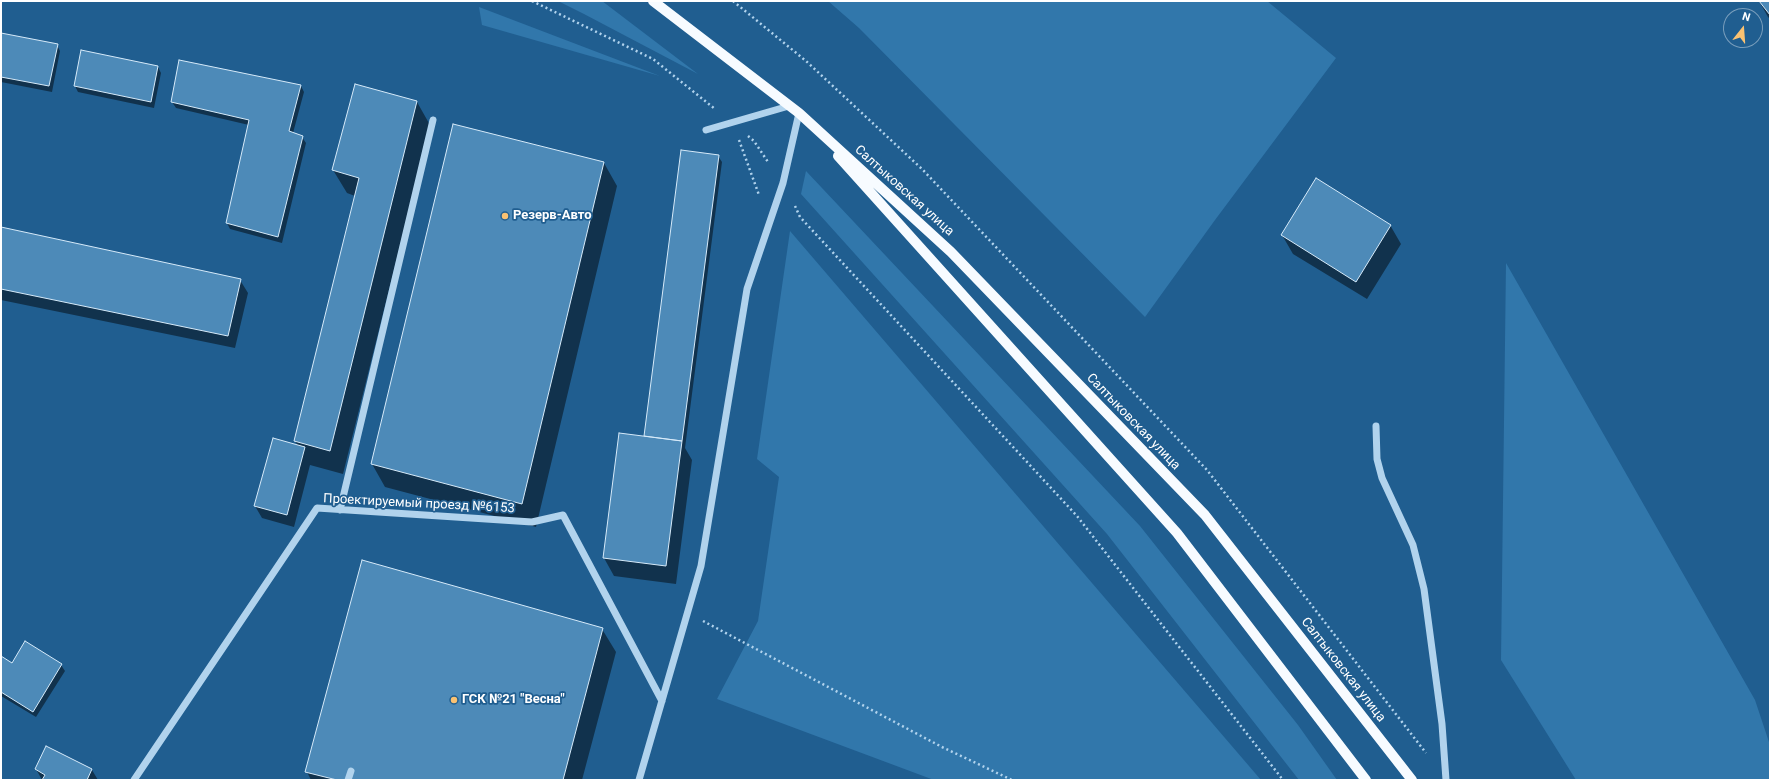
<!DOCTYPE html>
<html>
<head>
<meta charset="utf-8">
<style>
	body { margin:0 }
	#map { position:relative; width:1771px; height:781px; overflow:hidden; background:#205e90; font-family:Roboto,sans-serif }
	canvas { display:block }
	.frame { position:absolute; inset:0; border:2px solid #fff; pointer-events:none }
	.north { position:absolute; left:1723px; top:8px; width:40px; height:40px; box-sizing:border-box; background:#205e90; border:1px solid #799ebc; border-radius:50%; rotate:17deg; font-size:11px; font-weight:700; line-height:16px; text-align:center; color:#fff }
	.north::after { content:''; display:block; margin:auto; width:14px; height:18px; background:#fac272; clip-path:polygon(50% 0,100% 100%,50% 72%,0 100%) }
</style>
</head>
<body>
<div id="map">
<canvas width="1771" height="781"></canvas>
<div class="frame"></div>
<div class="north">N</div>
</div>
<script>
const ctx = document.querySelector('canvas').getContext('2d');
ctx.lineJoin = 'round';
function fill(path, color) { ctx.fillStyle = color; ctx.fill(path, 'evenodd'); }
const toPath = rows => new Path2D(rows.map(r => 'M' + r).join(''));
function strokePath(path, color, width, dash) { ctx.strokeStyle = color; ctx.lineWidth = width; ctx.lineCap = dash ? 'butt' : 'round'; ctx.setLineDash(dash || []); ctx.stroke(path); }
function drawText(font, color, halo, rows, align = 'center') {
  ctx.font = font + ' Roboto,sans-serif'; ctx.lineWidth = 3.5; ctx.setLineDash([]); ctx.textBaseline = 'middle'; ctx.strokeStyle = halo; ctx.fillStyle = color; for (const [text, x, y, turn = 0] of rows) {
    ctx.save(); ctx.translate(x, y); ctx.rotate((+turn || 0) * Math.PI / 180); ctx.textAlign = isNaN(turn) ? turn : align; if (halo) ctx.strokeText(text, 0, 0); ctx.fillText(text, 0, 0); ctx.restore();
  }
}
const green = toPath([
	[558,1,602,1,698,74,584,14],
	[828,1,1267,1,1336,58,1215,220,1145,317,859,28],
	[479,7,660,76,482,25],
	[806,171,1140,526,1298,725,1337,780,1299,780,1107,534,801,194],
	[790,231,1261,780,934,780,717,699,758,621,779,477,757,459],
	[1506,263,1755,700,1770,745,1770,780,1576,780,1501,660]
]);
const shadow = toPath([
	[1759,1,1770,1,1770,19,1768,17],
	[1,34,57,45,60,51,52,92,1,82],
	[158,67,161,73,154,108,78,92,75,86],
	[301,86,304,92,293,133,302,137,306,143,282,243,230,229,227,223,249,125,176,108,172,102],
	[417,102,430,125,343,474,310,465,294,527,262,518,255,506,298,446,295,441,355,196,347,193,333,170],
	[682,151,718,156,722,162,685,448,692,460,676,584,614,576,604,558,645,437],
	[604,163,617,186,536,527,385,487,372,464],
	[1390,225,1401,244,1367,299,1293,254,1282,235],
	[1,228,240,280,248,293,235,348,1,300],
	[602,629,616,652,582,780,311,780,307,772],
	[1,657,12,664,61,665,65,671,36,717,1,696],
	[36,769,92,770,98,780,42,780]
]);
const building = toPath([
	[1759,1,1770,1,1770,15,1759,1],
	[1,33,58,44,49,86,1,77,1,33],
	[81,50,158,66,151,102,74,86,81,50],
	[179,60,301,85,289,131,303,136,278,237,226,223,249,120,171,102,179,60],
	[355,84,417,101,330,451,294,441,359,178,332,170,355,84],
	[453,124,604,162,522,504,371,464,453,124],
	[681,150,719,155,682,441,644,436,681,150],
	[1316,178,1391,225,1356,282,1281,235,1316,178],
	[1,227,241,279,228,336,1,289,1,227],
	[619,433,682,441,666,566,603,558,619,433],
	[273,438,305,447,287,515,254,506,273,438],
	[362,560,603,628,563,780,337,780,305,772,362,560],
	[25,641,62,664,33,712,1,692,1,656,12,663,25,641],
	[46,746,92,769,87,780,42,780,45,775,35,769,46,746]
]);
const path = toPath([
	[532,1,653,59,715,109],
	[733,1,806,61,922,169,1207,470,1426,753],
	[748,136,754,141,768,162],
	[739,140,759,195],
	[795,206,800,217,1077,516,1283,780],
	[703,621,942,747,1012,780]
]);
const minor = toPath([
	[706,130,789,106],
	[1376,426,1377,459,1382,478,1413,545,1424,589,1442,724,1446,780],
	[340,510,433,120],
	[134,780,317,508,532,522,563,515,662,701],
	[348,780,351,771],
	[639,780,701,566,747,289,783,183,799,113]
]);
const major = toPath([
	[653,1,799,113,951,252,1205,515,1412,780],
	[838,156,1177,533,1366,780]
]);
const markers = [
	[505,216,4,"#fac272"],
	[454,700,4,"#fac272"]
];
const streetNames = [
	["Салтыковская улица",904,191,42],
	["Салтыковская улица",1133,422,46],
	["Проектируемый проезд №6153",419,504,3],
	["Салтыковская улица",1343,670,52]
];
const poiNames = [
	["Резерв-Авто",513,216],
	["ГСК №21 \"Весна\"",462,700]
];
fill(green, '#3177ab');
fill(shadow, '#0007');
fill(building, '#4d8ab8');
strokePath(building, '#d6eaf9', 1);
strokePath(path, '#b1d3ed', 2.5, [2, 3]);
strokePath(minor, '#b1d3ed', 7);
strokePath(major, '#f7fbff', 10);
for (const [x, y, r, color] of markers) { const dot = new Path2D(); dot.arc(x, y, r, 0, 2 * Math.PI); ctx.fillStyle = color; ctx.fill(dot); strokePath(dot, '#205e90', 1.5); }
drawText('13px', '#fff', '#205e90', streetNames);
drawText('bold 13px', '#fff', '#205e90', poiNames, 'left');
</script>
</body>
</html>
